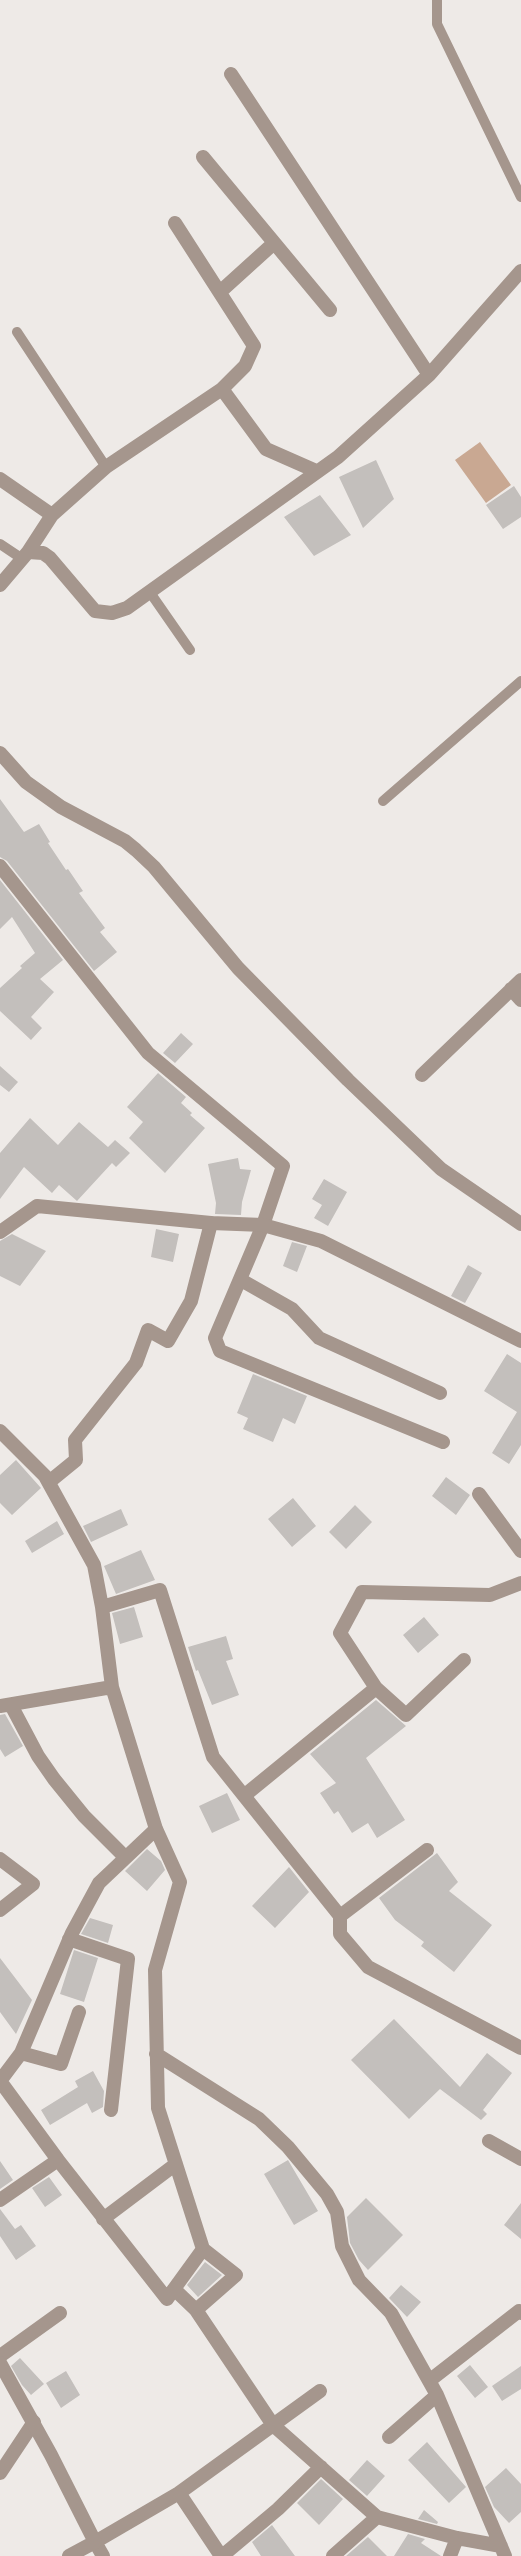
<!DOCTYPE html>
<html>
<head>
<meta charset="utf-8">
<style>
	body { margin:0 }
	canvas { display:block; background:#eeeae7 }
</style>
</head>
<body>
<canvas width="521" height="2556"></canvas>
<script>
const ctx = document.querySelector('canvas').getContext('2d');
ctx.lineJoin = 'round';
function fill(path, color) { ctx.fillStyle = color; ctx.fill(path, 'evenodd'); }
const toPath = rows => new Path2D(rows.map(r => 'M' + r).join(''));
function strokePath(path, color, width, dash) { ctx.strokeStyle = color; ctx.lineWidth = width; ctx.lineCap = dash ? 'butt' : 'round'; ctx.setLineDash(dash || []); ctx.stroke(path); }
const water = toPath([
	[480,442,511,485,486,503,455,460]
]);
const building = toPath([
	[376,460,394,499,363,528,339,477],
	[514,486,521,497,521,517,503,529,486,505],
	[320,495,351,535,314,556,284,517],
	[0,799,24,832,39,824,50,842,48,843,66,870,68,869,83,891,79,893,105,928,100,932,117,952,94,971,7,861,0,857],
	[0,880,63,960,40,979,54,992,31,1017,42,1028,31,1040,0,1011,0,988,22,968,20,966,35,953,12,917,0,929],
	[181,1033,193,1044,175,1063,163,1053],
	[0,1066,18,1082,9,1092,0,1085],
	[158,1073,186,1097,181,1103,192,1113,190,1115,205,1128,165,1173,129,1138,143,1122,127,1107],
	[30,1118,58,1145,79,1122,108,1147,115,1140,130,1153,116,1167,112,1163,77,1201,59,1185,52,1193,24,1167,0,1199,0,1153],
	[238,1158,240,1169,251,1170,242,1202,241,1215,215,1214,216,1203,208,1164],
	[324,1179,347,1192,328,1226,314,1218,322,1205,312,1199],
	[156,1229,179,1234,173,1262,151,1257],
	[12,1234,46,1251,20,1286,0,1276,0,1241],
	[292,1242,307,1246,297,1272,283,1266],
	[468,1265,482,1273,465,1303,451,1296],
	[507,1354,521,1363,521,1445,509,1464,492,1453,517,1412,484,1391],
	[253,1374,307,1396,295,1424,283,1418,273,1442,243,1429,248,1418,237,1413],
	[16,1460,41,1488,12,1515,0,1503,0,1475],
	[446,1477,470,1495,456,1515,432,1496],
	[293,1498,316,1526,292,1547,268,1519],
	[355,1505,372,1522,346,1549,329,1532],
	[121,1509,128,1525,91,1542,83,1526],
	[57,1521,64,1534,32,1553,25,1541],
	[141,1550,155,1580,116,1594,104,1566],
	[134,1607,143,1637,120,1644,112,1613],
	[424,1617,439,1635,418,1653,403,1635],
	[226,1636,233,1659,226,1661,239,1695,212,1705,198,1670,196,1671,188,1647],
	[376,1700,406,1726,366,1758,405,1820,377,1838,368,1823,352,1833,338,1811,334,1814,320,1793,336,1783,310,1754],
	[5,1714,23,1746,5,1757,0,1749,0,1715],
	[227,1793,240,1820,212,1833,199,1806],
	[147,1849,161,1861,165,1870,147,1891,125,1871],
	[437,1853,458,1882,449,1891,492,1925,454,1972,421,1946,424,1942,395,1920,379,1898],
	[289,1867,309,1892,275,1928,252,1906],
	[90,1918,113,1925,108,1943,81,1934],
	[74,1950,98,1958,84,2002,60,1994],
	[0,1958,32,2000,16,2034,0,2012],
	[394,2019,460,2087,487,2053,512,2073,483,2110,487,2114,481,2120,440,2089,409,2119,351,2060],
	[93,2071,104,2091,103,2107,92,2113,87,2103,50,2125,41,2110,78,2087,75,2081],
	[288,2160,318,2211,294,2225,264,2174],
	[0,2161,13,2180,0,2189],
	[49,2177,62,2195,45,2207,32,2188],
	[366,2198,403,2235,368,2270,359,2260,350,2243,347,2217],
	[521,2203,521,2239,504,2225],
	[0,2209,15,2229,21,2225,36,2246,16,2260,0,2236],
	[205,2262,222,2275,198,2297,187,2285],
	[401,2285,421,2302,407,2317,389,2298],
	[20,2358,44,2384,31,2395,22,2385,11,2366],
	[470,2365,488,2387,475,2398,457,2376],
	[521,2366,521,2389,502,2401,492,2386],
	[66,2371,80,2395,61,2408,46,2383],
	[427,2442,466,2487,449,2503,408,2460],
	[367,2460,385,2476,367,2496,349,2480],
	[506,2468,521,2484,521,2512,509,2523,494,2507,485,2487],
	[321,2479,343,2499,319,2525,297,2503],
	[424,2510,438,2522,437,2524,418,2519],
	[272,2525,295,2556,261,2556,252,2542],
	[408,2534,425,2539,421,2543,441,2556,394,2556],
	[368,2537,387,2556,346,2556]
]);
const service = toPath([
	[437,0,437,24,521,197],
	[17,332,106,467],
	[0,544,21,558],
	[149,591,190,650],
	[383,801,521,681]
]);
const minor = toPath([
	[231,74,429,375],
	[203,157,330,310],
	[221,291,274,243],
	[222,389,266,449,316,471],
	[0,479,52,515],
	[28,552,43,553,50,558,95,611,112,613,127,608,338,457,429,375,521,271],
	[0,585,28,552,52,515,106,467,222,389,245,366,254,346,175,223],
	[0,753,26,782,61,807,125,841,136,850,154,867,238,968,348,1080,441,1169,521,1224],
	[0,866,148,1053,283,1166,263,1225,215,1338,220,1351,443,1442],
	[511,989,521,1000],
	[422,1075,521,980],
	[241,1280,292,1309,319,1338,440,1393],
	[0,1431,45,1476,94,1565,102,1607,112,1687,156,1829,180,1882,155,1970,158,2108,203,2249,174,2289],
	[49,1482,76,1460,75,1440,136,1363,148,1330,168,1341,191,1301,211,1223],
	[479,1494,521,1551],
	[102,1607,160,1590,213,1757,340,1916,340,1934,368,1967,521,2048],
	[376,1688,406,1715,464,1660],
	[11,1705,38,1756,54,1779,84,1816,125,1857],
	[0,1706,112,1687],
	[245,1795,376,1688,340,1633,362,1592,490,1595,521,1583],
	[0,1859,33,1884,0,1910],
	[340,1916,427,1850],
	[69,1939,128,1959,111,2110],
	[21,2053,61,2064,79,2012],
	[156,2054,259,2119,288,2147,327,2194,337,2212,342,2246,359,2280,391,2313,437,2395,505,2556],
	[0,2081,58,2160,167,2299,174,2289,196,2310,273,2425,179,2493,95,2542,103,2556],
	[0,2081,21,2053,72,1933,99,1883,156,1829],
	[489,2141,521,2159],
	[0,2200,58,2160],
	[103,2219,176,2164],
	[196,2310,236,2275,203,2249],
	[0,2356,60,2313],
	[429,2381,519,2311,521,2313],
	[320,2391,273,2425,377,2517,457,2538,501,2546],
	[389,2437,437,2395],
	[0,2473,34,2422],
	[179,2493,221,2556],
	[222,2556,278,2509,321,2467],
	[333,2556,377,2517],
	[450,2556,457,2538]
]);
const tertiary = toPath([
	[0,1232,37,1206,211,1223,263,1225,321,1241,521,1341],
	[0,2363,51,2455,95,2542,69,2556]
]);
fill(water, '#c9a892');
fill(building, '#c3bfbc');
strokePath(service, '#a5968d', 10);
strokePath(minor, '#a5968d', 14);
strokePath(tertiary, '#a5968d', 14);
</script>
</body>
</html>
